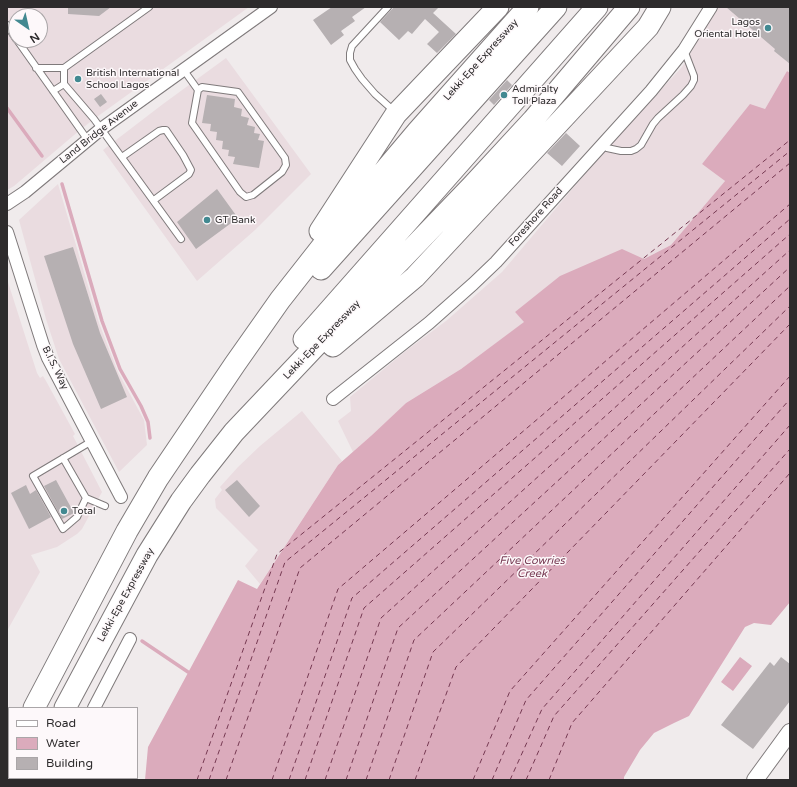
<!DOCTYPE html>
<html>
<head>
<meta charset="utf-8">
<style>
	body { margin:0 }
	#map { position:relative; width:797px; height:787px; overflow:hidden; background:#f0ebec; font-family:"Varela Round",sans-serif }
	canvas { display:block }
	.frame { position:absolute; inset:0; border:8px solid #2d2b2c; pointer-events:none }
	.legend { position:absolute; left:8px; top:707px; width:130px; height:72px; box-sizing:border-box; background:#fdf8fa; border:1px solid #aaa6a8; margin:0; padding:5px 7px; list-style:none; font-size:12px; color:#2d2b2c }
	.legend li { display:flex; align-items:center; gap:8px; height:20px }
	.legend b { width:20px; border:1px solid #aaa6a8 }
	.north { position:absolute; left:8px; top:8px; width:40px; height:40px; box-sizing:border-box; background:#fdf8fa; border:1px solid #aaa6a8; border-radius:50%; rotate:146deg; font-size:11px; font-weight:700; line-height:16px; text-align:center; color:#2d2b2c }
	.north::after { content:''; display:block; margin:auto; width:14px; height:18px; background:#428991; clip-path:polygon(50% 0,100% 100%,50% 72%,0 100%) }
</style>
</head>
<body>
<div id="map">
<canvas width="797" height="787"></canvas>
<div class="frame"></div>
<ul class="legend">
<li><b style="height:5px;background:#fff"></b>Road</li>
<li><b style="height:11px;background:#dbabbc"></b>Water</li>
<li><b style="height:11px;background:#b6b0b2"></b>Building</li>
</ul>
<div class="north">N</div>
</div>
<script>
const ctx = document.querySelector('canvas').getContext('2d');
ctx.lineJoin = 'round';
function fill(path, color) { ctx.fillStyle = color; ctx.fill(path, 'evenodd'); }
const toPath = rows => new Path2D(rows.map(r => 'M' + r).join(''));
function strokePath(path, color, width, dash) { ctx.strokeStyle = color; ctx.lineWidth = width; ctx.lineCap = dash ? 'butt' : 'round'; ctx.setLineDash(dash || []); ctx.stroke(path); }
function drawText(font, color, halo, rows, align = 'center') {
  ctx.font = font + ' "Varela Round",sans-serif'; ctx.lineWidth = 3; ctx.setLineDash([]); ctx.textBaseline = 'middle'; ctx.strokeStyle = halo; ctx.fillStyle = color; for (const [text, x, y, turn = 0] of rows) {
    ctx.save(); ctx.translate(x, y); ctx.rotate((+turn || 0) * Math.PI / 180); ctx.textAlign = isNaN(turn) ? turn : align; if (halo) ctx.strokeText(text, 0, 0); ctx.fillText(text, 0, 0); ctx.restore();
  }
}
const built = toPath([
	[7,7,249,7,94,119,80,130,14,186,7,190],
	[16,16,40,16,40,40,16,40],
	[718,7,790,7,790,73,787,71,765,109,702,164,725,181,671,245,644,259,515,312,525,322,461,369,406,403,372,435,353,452,338,421,351,411,350,397,407,350,446,321,502,272,607,148,682,67],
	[226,58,311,174,255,230,197,281,103,150,163,104],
	[58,184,99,323,118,372,144,420,147,445,119,472,59,359,46,319,19,220],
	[7,279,37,373,40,378,43,376,46,381,75,434,73,436,102,492,82,529,77,534,57,547,31,555,40,572,7,631],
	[302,411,342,461,338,465,260,584,245,566,258,550,216,508,215,499,222,490,220,487,238,467,260,446]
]);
const water = toPath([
	[787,71,790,73,790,602,771,625,754,623,745,627,689,716,674,723,654,733,640,750,624,777,624,780,145,780,148,747,238,580,257,589,338,465,372,435,406,403,461,369,524,322,515,312,560,276,622,249,644,259,671,245,725,181,702,164,750,104,765,109],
	[740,657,752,666,733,691,721,682]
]);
const stream = toPath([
	[7,108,42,156],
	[62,184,102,321,120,369,141,406,148,422,150,438],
	[142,641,188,672]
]);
const ferry = toPath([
	[197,780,277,554,790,140],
	[209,780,285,562,790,151],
	[226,780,300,568,790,163],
	[272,780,338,589,790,204],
	[289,780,352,598,790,219],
	[305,780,364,608,790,234],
	[325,780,381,618,790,250],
	[346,780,398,628,790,267],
	[366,780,414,640,790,286],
	[389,780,433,652,790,306],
	[415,780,456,667,790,324],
	[473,780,510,691,790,376],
	[492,780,526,700,790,399],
	[510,780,542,709,790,425],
	[526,780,554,716,790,449],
	[549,780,572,723,790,473]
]);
const building = toPath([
	[68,7,111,7,99,16,68,14],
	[332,7,366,7,352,17,355,21,341,31,344,35,331,45,313,20],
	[394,7,439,7,433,13,456,34,437,53,427,44,439,32,425,19,412,34,408,31,399,40,380,22],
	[726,7,790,7,790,64,774,51,775,49],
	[507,80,512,85,494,105,489,100],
	[101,94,107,102,100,107,94,99],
	[207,95,235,99,234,107,242,109,241,116,249,118,247,125,255,127,254,133,260,134,258,140,264,141,259,168,233,164,235,157,228,156,229,150,222,149,223,141,216,140,217,132,210,131,211,124,202,123],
	[566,133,580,146,562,166,547,153],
	[217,189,238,218,196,249,177,222],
	[73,247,100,333,127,397,101,409,73,344,44,256],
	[56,480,74,513,62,519,44,486],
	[237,480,260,506,249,517,225,490],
	[26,485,30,494,36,490,51,517,29,529,11,493],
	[781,657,790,664,790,701,753,749,721,725,770,662,774,666]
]);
const lane = toPath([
	[388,7,352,46,350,53,350,60,355,69,362,79,375,94,394,111],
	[7,25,16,39],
	[17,40,87,139],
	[36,68,64,68,149,7],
	[183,69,198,90,192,123,240,192,246,197,253,195,282,172,286,165,285,158,238,92,202,87,198,90],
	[64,84,94,119,181,239],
	[53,91,64,84,64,68],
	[602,145,607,148,621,151,631,151,636,149,641,145,653,124,658,118,683,95,691,86,694,80,694,76,684,50],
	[122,157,159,131,163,130,166,130,168,133,183,155,191,170,189,174,154,200],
	[92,441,33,476,63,529,77,517,86,498,105,506],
	[63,458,86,498]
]);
const street = toPath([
	[7,204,25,192,101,129,271,7],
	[7,232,43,345,48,358,121,497],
	[333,399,429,323,473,284,496,262,651,91,684,50,711,7],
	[94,708,130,639],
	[56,780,57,778]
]);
const secondary = toPath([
	[755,780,790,732]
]);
const highway = toPath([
	[320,231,396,114,498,7],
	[321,269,556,7],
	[304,339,597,7],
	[333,346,415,277,648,27,660,7],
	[34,708,127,531,158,478,235,364,280,300,342,221,417,132,528,7],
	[65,708,147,555,181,501,200,475,234,432,323,338,400,261,472,186,533,120,629,7],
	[7,758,9,754],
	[27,780,28,778]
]);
const markers = [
	[768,28,4,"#428991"],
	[78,79,4,"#428991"],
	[504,95,4,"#428991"],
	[207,220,4,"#428991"],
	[64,511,4,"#428991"]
];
const poiNames = [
	["Lagos",760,22,"right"],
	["Oriental Hotel",760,34,"right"],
	["British International",86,73],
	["School Lagos",86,85],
	["Admiralty",512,89],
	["Toll Plaza",512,101],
	["GT Bank",215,220],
	["Total",72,511]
];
const streetNames = [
	["Lekki-Epe Expressway",481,60,-48],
	["Land Bridge Avenue",99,132,-38],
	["Foreshore Road",536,217,-48],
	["Lekki-Epe Expressway",322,340,-46],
	["B.I.S. Way",55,368,64],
	["Lekki-Epe Expressway",126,595,-61]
];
const waterNames = [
	["Five Cowries",532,561],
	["Creek",532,574]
];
fill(built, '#eadce0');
fill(water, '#dbabbc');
strokePath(stream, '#dbabbc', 3.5);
strokePath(ferry, '#763952', 1, [5, 4]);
fill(building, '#b6b0b2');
strokePath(lane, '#7f7a7b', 8);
strokePath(street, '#7f7a7b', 14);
strokePath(secondary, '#7f7a7b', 18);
strokePath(highway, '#7f7a7b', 23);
strokePath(lane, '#fff', 6);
strokePath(street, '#fff', 12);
strokePath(secondary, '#fff', 16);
strokePath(highway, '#fff', 21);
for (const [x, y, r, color] of markers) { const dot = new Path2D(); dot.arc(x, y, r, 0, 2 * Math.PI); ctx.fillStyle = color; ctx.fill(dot); strokePath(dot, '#fdf8fa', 1.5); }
drawText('10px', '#2d2b2c', '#fdf8fa', poiNames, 'left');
drawText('10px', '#2d2b2c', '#fdf8fa', streetNames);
drawText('italic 11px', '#763952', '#fdf8fa', waterNames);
</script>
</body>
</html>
